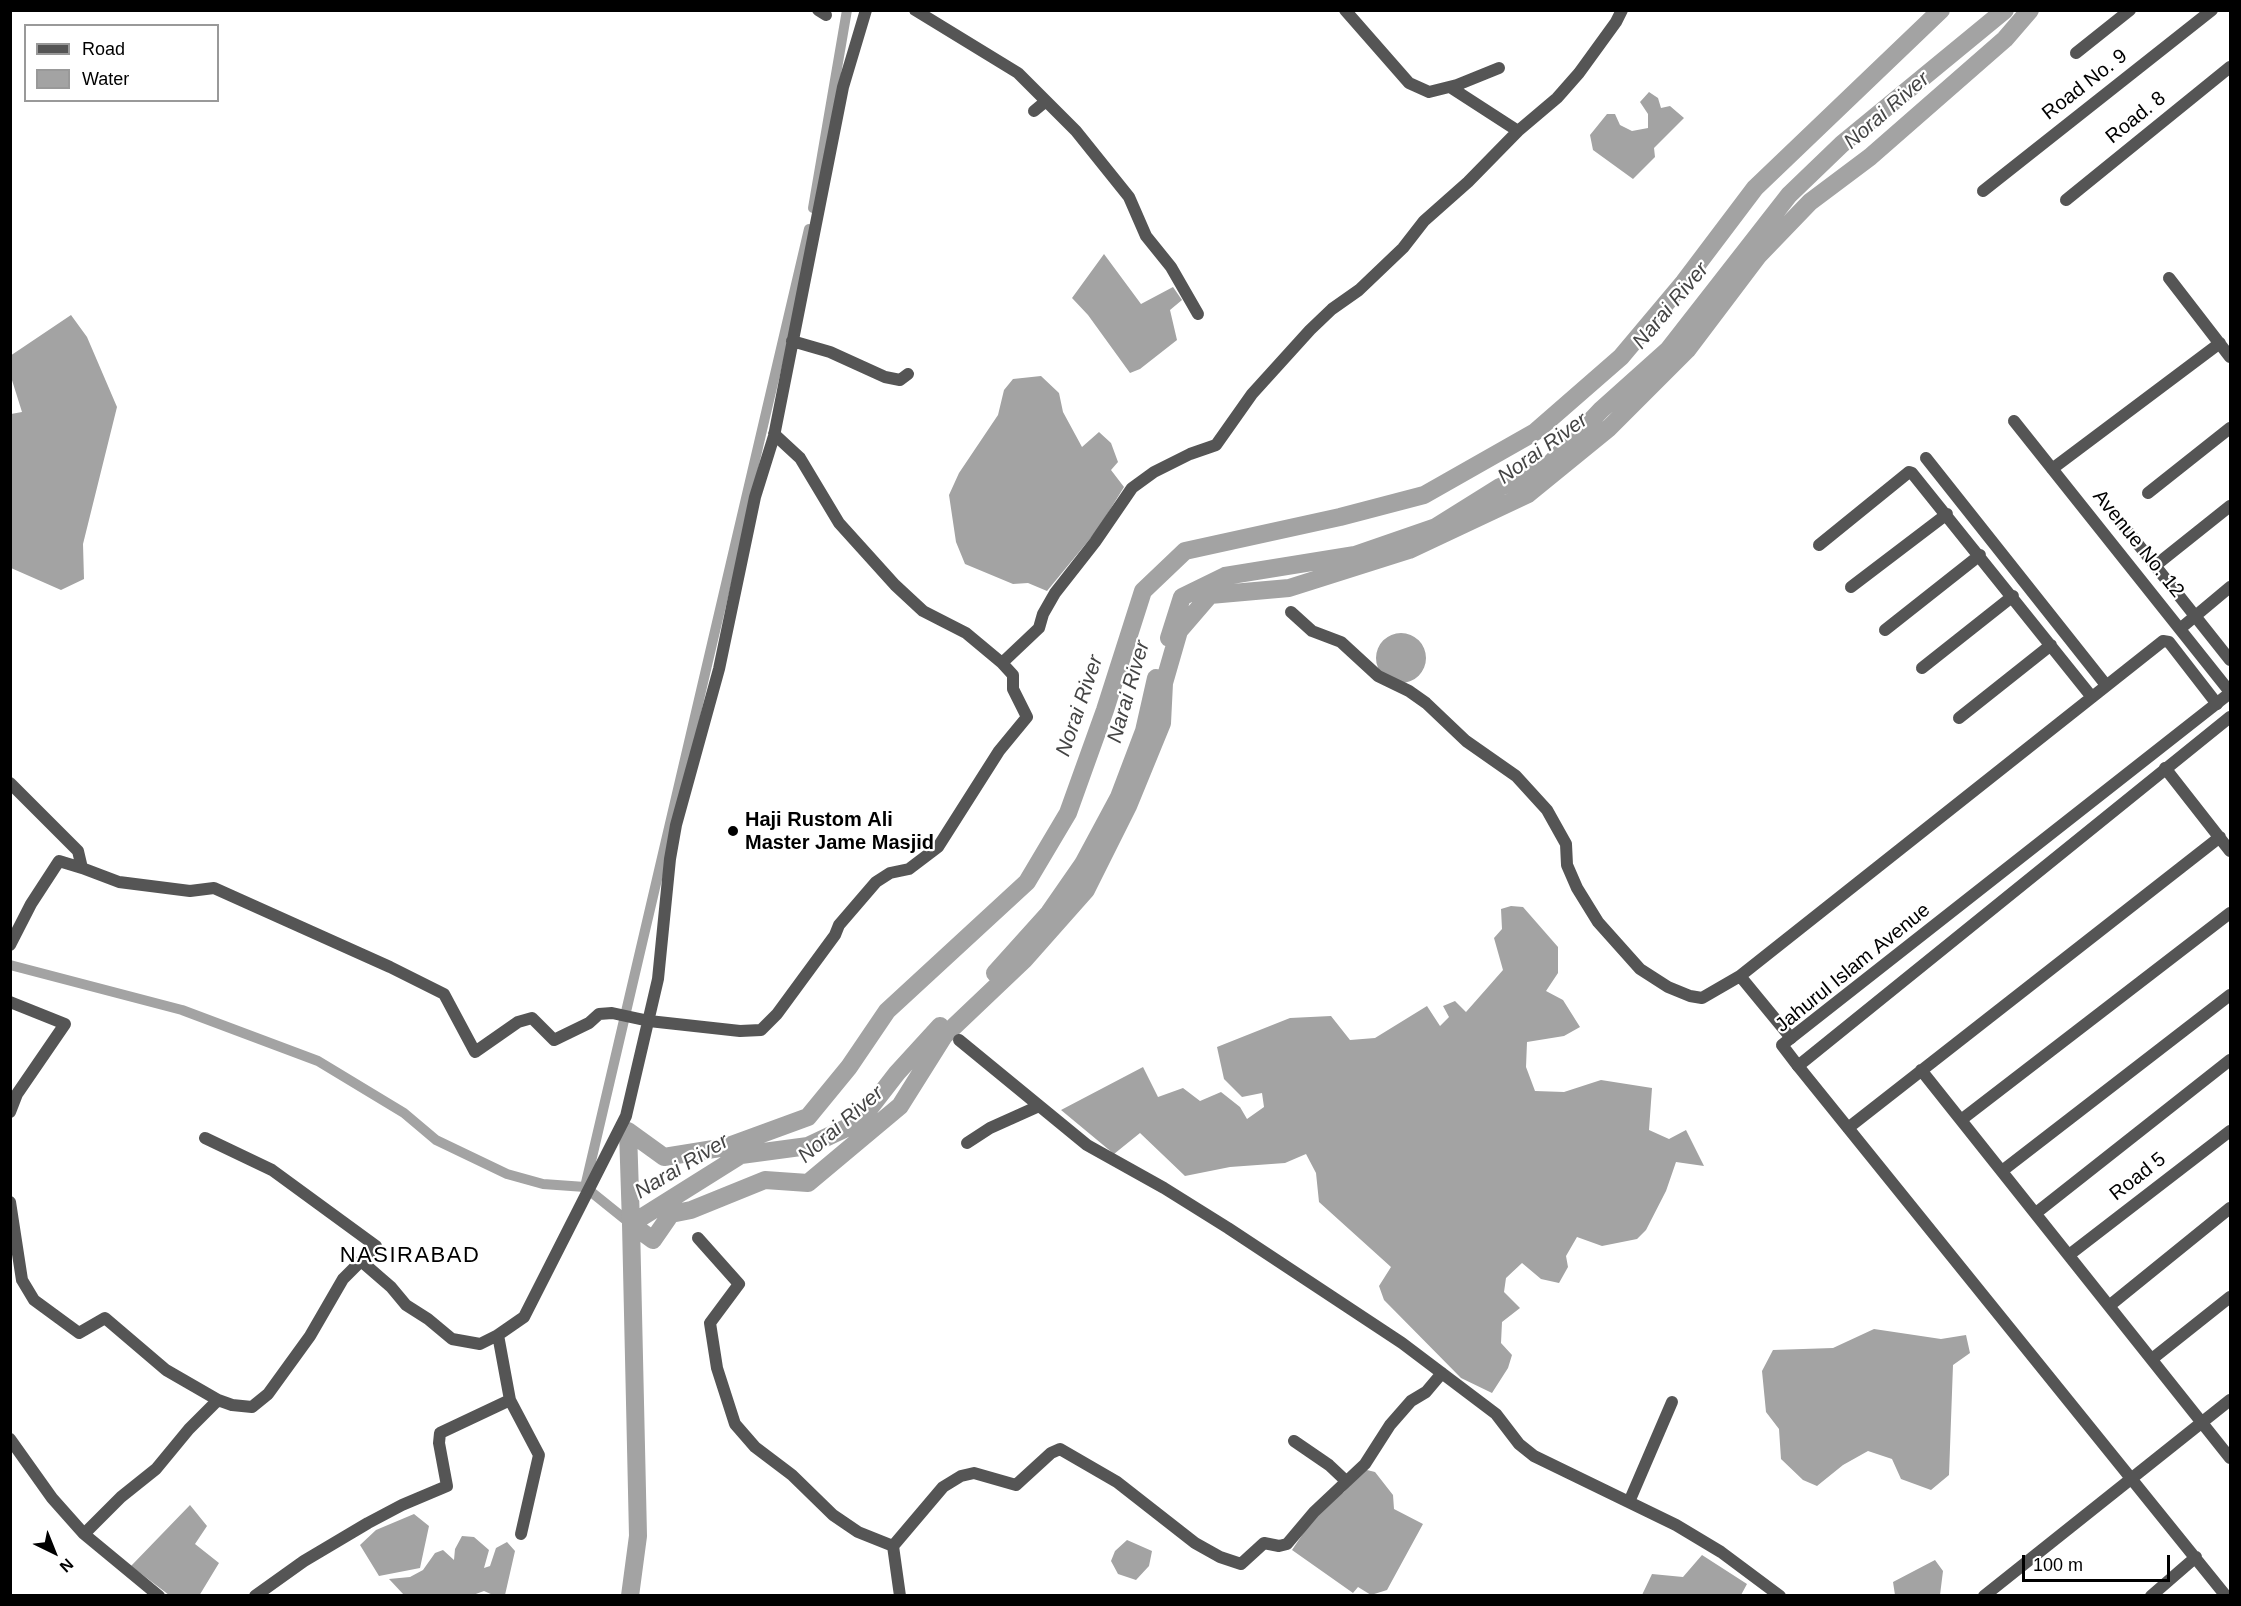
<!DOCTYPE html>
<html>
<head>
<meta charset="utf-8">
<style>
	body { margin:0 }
	#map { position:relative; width:2241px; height:1606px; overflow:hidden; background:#fff; font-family:Arial,sans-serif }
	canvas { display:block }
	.frame { position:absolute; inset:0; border:12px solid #000; pointer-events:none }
	.legend { position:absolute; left:24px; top:24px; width:195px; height:78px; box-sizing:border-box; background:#fff; border:2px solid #999; margin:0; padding:8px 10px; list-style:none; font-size:18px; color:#000 }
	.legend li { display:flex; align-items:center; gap:12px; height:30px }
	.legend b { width:30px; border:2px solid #999 }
	.north { position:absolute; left:24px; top:1522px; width:60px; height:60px; -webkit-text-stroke:4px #fff; paint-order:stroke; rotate:137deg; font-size:16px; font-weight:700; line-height:24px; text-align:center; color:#000 }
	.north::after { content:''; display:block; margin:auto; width:21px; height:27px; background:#000; clip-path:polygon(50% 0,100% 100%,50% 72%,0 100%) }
	.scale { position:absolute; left:2022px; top:1555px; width:148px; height:27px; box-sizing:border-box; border:3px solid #000; border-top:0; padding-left:8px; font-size:18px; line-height:21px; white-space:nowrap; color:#000; -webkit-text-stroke:4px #fff; paint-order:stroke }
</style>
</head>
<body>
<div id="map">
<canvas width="2241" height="1606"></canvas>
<div class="frame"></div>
<ul class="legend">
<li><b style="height:8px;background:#555"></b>Road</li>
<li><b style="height:16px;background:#a3a3a3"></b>Water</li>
</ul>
<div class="north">N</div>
<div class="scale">100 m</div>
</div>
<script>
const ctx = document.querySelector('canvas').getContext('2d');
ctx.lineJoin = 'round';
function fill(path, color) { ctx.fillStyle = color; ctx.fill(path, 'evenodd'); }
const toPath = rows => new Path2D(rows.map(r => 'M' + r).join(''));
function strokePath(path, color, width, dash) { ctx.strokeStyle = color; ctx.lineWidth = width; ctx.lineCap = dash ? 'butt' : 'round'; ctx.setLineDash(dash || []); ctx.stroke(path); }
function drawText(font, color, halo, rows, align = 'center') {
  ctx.font = font + ' Arial,sans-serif'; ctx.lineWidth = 4.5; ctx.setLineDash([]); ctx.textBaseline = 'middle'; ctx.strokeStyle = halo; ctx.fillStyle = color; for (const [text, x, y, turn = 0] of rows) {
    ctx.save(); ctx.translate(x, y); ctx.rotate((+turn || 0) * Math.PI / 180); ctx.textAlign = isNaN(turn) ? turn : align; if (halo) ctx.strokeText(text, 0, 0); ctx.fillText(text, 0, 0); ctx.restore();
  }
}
const water = toPath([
	[1649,92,1658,98,1661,108,1670,106,1684,118,1654,148,1655,157,1633,179,1593,150,1590,135,1607,114,1615,114,1620,125,1632,131,1648,128,1648,114,1640,102],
	[1104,254,1141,304,1173,287,1182,300,1170,310,1177,340,1140,369,1130,373,1088,315,1072,298],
	[71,315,87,337,117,407,83,544,84,579,61,590,11,568,11,414,22,412,11,377,10,356],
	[1041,376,1059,393,1063,412,1082,447,1099,432,1111,443,1118,462,1111,470,1124,487,1098,529,1047,591,1028,583,1013,584,965,564,956,542,949,495,959,473,998,415,1004,390,1013,379],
	'1376 658a25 25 0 1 1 50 0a25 25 0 1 1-50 0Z',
	[1511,906,1523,907,1558,947,1558,973,1546,991,1563,1000,1580,1027,1564,1036,1527,1042,1526,1067,1535,1091,1564,1092,1601,1080,1652,1088,1649,1130,1669,1139,1686,1130,1704,1166,1676,1162,1666,1191,1646,1230,1637,1239,1602,1246,1577,1237,1566,1256,1568,1267,1559,1283,1541,1279,1522,1263,1506,1278,1504,1292,1520,1308,1502,1322,1501,1343,1512,1355,1508,1368,1492,1393,1461,1378,1384,1300,1379,1286,1391,1267,1319,1202,1316,1173,1306,1154,1285,1163,1230,1167,1185,1176,1140,1133,1114,1154,1061,1110,1143,1067,1158,1097,1183,1088,1200,1101,1221,1092,1240,1107,1247,1119,1264,1107,1262,1093,1242,1097,1224,1079,1217,1047,1290,1018,1331,1016,1350,1040,1375,1038,1427,1006,1440,1026,1449,1017,1443,1006,1455,1001,1466,1012,1503,970,1494,938,1502,929,1501,909],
	[1874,1329,1941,1339,1966,1335,1970,1353,1953,1365,1949,1475,1931,1490,1901,1479,1892,1459,1868,1451,1843,1465,1817,1486,1803,1480,1781,1459,1779,1429,1766,1412,1762,1371,1773,1350,1833,1348],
	[1363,1469,1375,1472,1393,1495,1394,1509,1423,1524,1387,1590,1371,1595,1358,1587,1353,1593,1292,1550,1321,1507,1344,1492],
	[190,1505,207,1526,195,1544,219,1563,199,1596,169,1595,131,1566],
	[414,1514,429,1526,420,1568,379,1576,360,1545,376,1530],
	[462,1536,474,1537,489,1550,484,1568,490,1566,496,1548,507,1542,515,1551,505,1595,493,1595,484,1591,473,1595,404,1595,389,1579,410,1577,423,1570,435,1553,443,1550,454,1560,455,1549],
	[1127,1540,1152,1551,1149,1566,1136,1580,1118,1574,1111,1561,1115,1551],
	[1702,1555,1747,1584,1741,1595,1642,1595,1652,1574,1683,1577],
	[1935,1560,1943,1571,1940,1595,1895,1595,1893,1582]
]);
const canal = toPath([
	[813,208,847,10],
	[10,965,182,1010,318,1061,404,1113,436,1140,507,1174,543,1184,585,1187,631,1224],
	[585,1187,809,229]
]);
const river = toPath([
	[1941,10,1755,188,1684,282,1621,357,1535,432,1424,495,1340,517,1185,551,1143,591,1105,710,1068,813,1027,882,887,1011,849,1067,808,1117,726,1147,664,1157,628,1131,631,1224,653,1240,671,1214,691,1210,765,1180,808,1183,900,1106,944,1036,1024,960,1086,890,1128,806,1162,723,1164,683,1179,631,1210,595,1289,588,1409,550,1528,494,1609,428,1687,350,1758,256,1810,202,1870,157,2005,39,2030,10],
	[1169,638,1182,597,1225,576,1355,555,1436,527,1500,487,1548,466,1601,410,1668,350,1789,195,1842,144,2005,10],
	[995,973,1049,913,1083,864,1119,797,1144,731,1156,678],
	[630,1596,638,1536,631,1224,741,1155,808,1146,859,1122,897,1073,940,1026]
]);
const minor = toPath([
	[818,10,826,15],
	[915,10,1018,73,1076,131,1129,197,1146,236,1171,267,1198,314],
	[1345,10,1409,83,1429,92,1457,85,1499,68],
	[2076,53,2130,10],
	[1450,87,1518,131],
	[1034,111,1046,101],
	[1983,191,2212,10],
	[2066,200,2230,67],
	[2169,278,2230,357],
	[792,341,830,352,885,377,900,380,908,374],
	[2014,421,2230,692],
	[774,434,800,458,839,523,895,585,923,611,966,633,1002,663],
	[1926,458,2106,685],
	[2052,469,2220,343],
	[2148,493,2230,428],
	[2122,524,2230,660],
	[1819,545,1909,472,1912,473,2091,696],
	[2156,565,2230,506],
	[1851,587,1947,514],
	[1291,612,1312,631,1341,642,1378,676,1409,691,1426,703,1466,741,1516,776,1547,810,1566,844,1567,865,1577,888,1598,922,1640,969,1668,987,1690,996,1702,998,1740,976,2163,641,2169,642,2217,704],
	[2181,628,2230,587],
	[1885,630,1980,555],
	[1922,668,2013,596],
	[1959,718,2051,645],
	[2165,768,2230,851],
	[10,783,78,851,82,868,59,861,31,904,10,945],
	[82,868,119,882,190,891,214,888,390,967,444,994,475,1052,518,1022,532,1018,554,1040,589,1023,599,1014,612,1013,649,1021,740,1031,761,1030,777,1014,835,935,839,925,876,882,890,873,909,869,938,847,999,751,1027,717,1013,689,1013,675,1002,663,1039,628,1043,614,1055,593,1095,542,1132,488,1154,472,1190,454,1216,445,1252,394,1310,330,1332,309,1359,290,1403,248,1424,221,1468,182,1518,131,1557,98,1579,73,1616,22,1622,10],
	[1740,976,1791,1038],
	[10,1002,65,1024,17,1094,10,1112],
	[959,1040,1087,1145,1164,1188,1228,1228,1402,1343,1496,1414,1519,1444,1534,1456,1676,1525,1721,1552,1780,1596],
	[1798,1066,2226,1596],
	[1921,1070,2230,1458],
	[1961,1120,2230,913],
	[1848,1128,2220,837],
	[967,1143,990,1128,1039,1106],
	[2002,1171,2230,995],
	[10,1202,22,1280,34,1300,79,1333,105,1318,166,1370,218,1400],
	[2036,1213,2230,1060],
	[698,1238,739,1284,710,1323,717,1368,735,1424,755,1447,792,1475,833,1515,858,1532,893,1546,900,1596],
	[2069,1255,2230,1131],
	[361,1261,391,1287,406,1305,428,1319,452,1339,480,1344,498,1335,524,1317,626,1116,658,979,670,859,676,825,719,669,755,497,774,436,843,87,866,10],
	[2109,1306,2230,1208],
	[2152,1359,2230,1297],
	[510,1400,539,1455,521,1534],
	[10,1439,52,1498,84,1534,159,1596],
	[1294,1441,1329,1465,1346,1481],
	[1629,1502,1672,1402],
	[84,1534,121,1497,156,1469,189,1429,218,1400,232,1405,252,1407,268,1394,310,1336,343,1279,376,1246,272,1170,205,1138],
	[893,1546,943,1487,961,1476,974,1473,1016,1485,1051,1453,1060,1449,1117,1482,1195,1543,1220,1557,1241,1564,1264,1543,1279,1546,1287,1544,1314,1512,1365,1464,1390,1425,1411,1401,1426,1392,1442,1373],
	[255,1596,304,1561,368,1523,402,1505,447,1486,439,1443,440,1433,510,1400,498,1335],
	[1984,1596,2230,1400],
	[2151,1596,2196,1557]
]);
const tertiary = toPath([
	[2230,693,1782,1045,1798,1066,2230,717]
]);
const markers = [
	[733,831,6,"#000"]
];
const streetNames = [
	["Road No. 9",2085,85,-38],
	["Road. 8",2136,118,-39],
	["Avenue No. 12",2138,544,51],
	["Jahurul Islam Avenue",1853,968,-39],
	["Road 5",2138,1177,-38]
];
const poiNames = [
	["Haji Rustom Ali",745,820],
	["Master Jame Masjid",745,843]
];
const waterNames = [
	["Norai River",1887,111,-41],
	["Narai River",1671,306,-50],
	["Norai River",1543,449,-36],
	["Narai River",1129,692,-74],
	["Norai River",1080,706,-71],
	["Norai River",841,1125,-41],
	["Narai River",682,1167,-31]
];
const quarterNames = [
	["NASIRABAD",410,1256]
];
fill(water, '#a3a3a3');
strokePath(canal, '#a3a3a3', 10);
strokePath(river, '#a3a3a3', 18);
strokePath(minor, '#555', 12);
strokePath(tertiary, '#555', 12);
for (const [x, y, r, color] of markers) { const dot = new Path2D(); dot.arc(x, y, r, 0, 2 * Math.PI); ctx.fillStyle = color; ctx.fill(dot); strokePath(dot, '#fff', 2); }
drawText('20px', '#000', '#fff', streetNames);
drawText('bold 20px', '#000', '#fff', poiNames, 'left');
drawText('italic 21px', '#444', '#fff', waterNames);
ctx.letterSpacing = '1.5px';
drawText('22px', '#000', '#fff', quarterNames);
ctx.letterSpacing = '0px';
</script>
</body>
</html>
